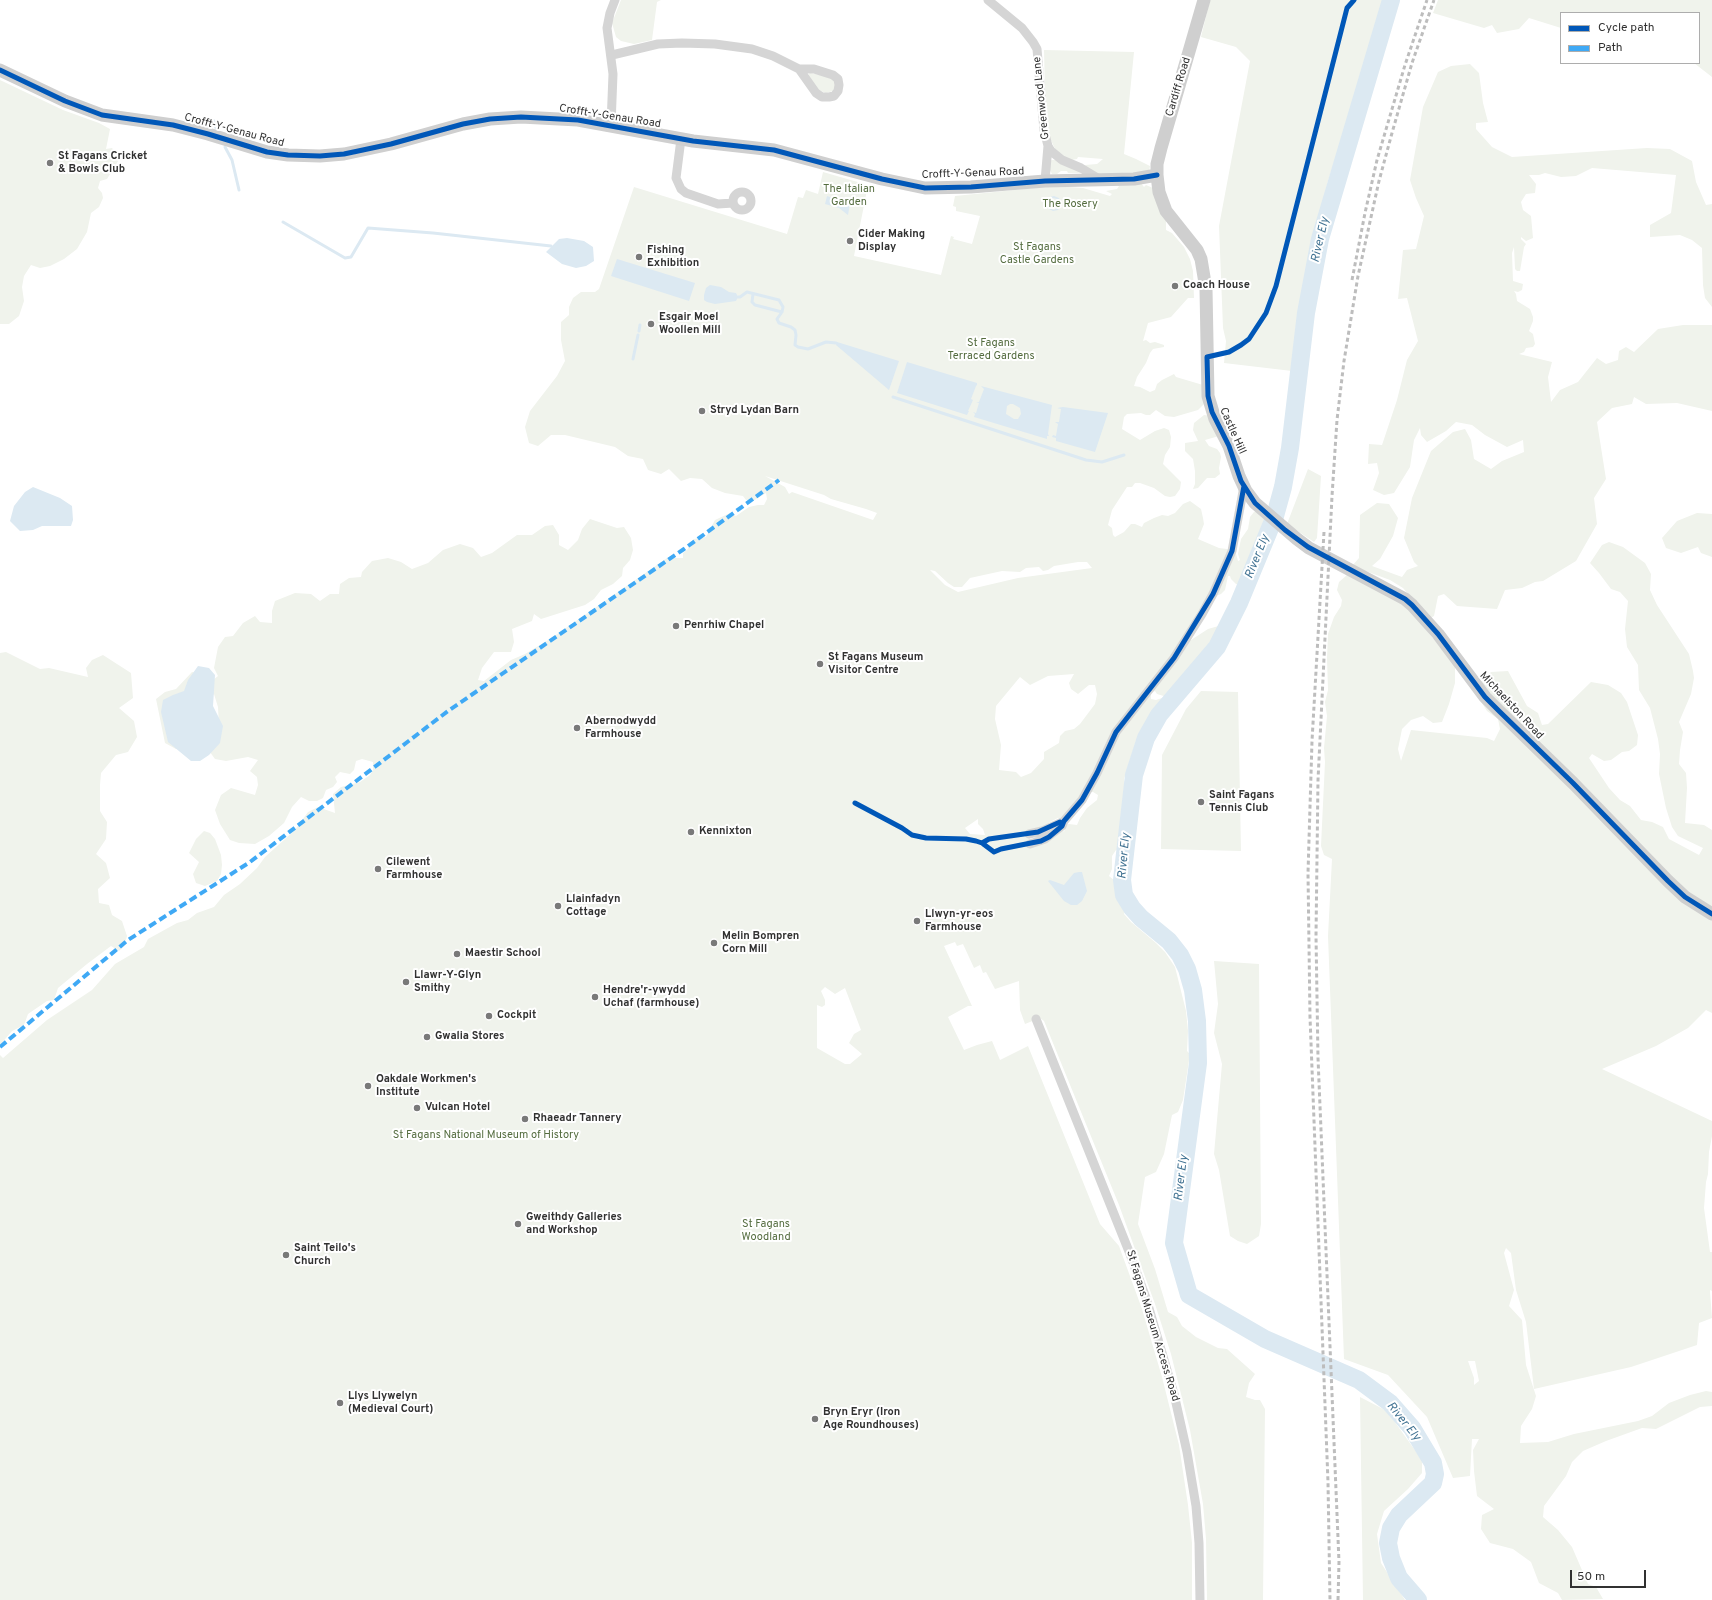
<!DOCTYPE html>
<html>
<head>
<meta charset="utf-8">
<style>
	body { margin:0 }
	#map { position:relative; width:1712px; height:1600px; overflow:hidden; background:#fff; font-family:Overpass,sans-serif }
	canvas { display:block }
	.legend { position:absolute; left:1560px; top:12px; width:140px; height:52px; box-sizing:border-box; background:#fff; border:1px solid #adadad; margin:0; padding:5px 7px; list-style:none; font-size:12px; color:#313131 }
	.legend li { display:flex; align-items:center; gap:8px; height:20px }
	.legend b { width:20px; border:1px solid #adadad }
	.scale { position:absolute; left:1570px; top:1570px; width:76px; height:18px; box-sizing:border-box; border:2px solid #313131; border-top:0; padding-left:5px; font-size:12px; line-height:14px; white-space:nowrap; color:#313131; -webkit-text-stroke:3px #fff; paint-order:stroke }
</style>
</head>
<body>
<div id="map">
<canvas width="1712" height="1600"></canvas>
<ul class="legend">
<li><b style="height:5px;background:#0057b8"></b>Cycle path</li>
<li><b style="height:5px;background:#3fa9f5"></b>Path</li>
</ul>
<div class="scale">50 m</div>
</div>
<script>
const ctx = document.querySelector('canvas').getContext('2d');
ctx.lineJoin = 'round';
function fill(path, color) { ctx.fillStyle = color; ctx.fill(path, 'evenodd'); }
const toPath = rows => new Path2D(rows.map(r => 'M' + r).join(''));
function strokePath(path, color, width, dash) { ctx.strokeStyle = color; ctx.lineWidth = width; ctx.lineCap = dash ? 'butt' : 'round'; ctx.setLineDash(dash || []); ctx.stroke(path); }
function drawText(font, color, halo, rows, align = 'center') {
  ctx.font = font + ' Overpass,sans-serif'; ctx.lineWidth = 4; ctx.setLineDash([]); ctx.textBaseline = 'middle'; ctx.strokeStyle = halo; ctx.fillStyle = color; for (const [text, x, y, turn = 0] of rows) {
    ctx.save(); ctx.translate(x, y); ctx.rotate((+turn || 0) * Math.PI / 180); ctx.textAlign = isNaN(turn) ? turn : align; if (halo) ctx.strokeText(text, 0, 0); ctx.fillText(text, 0, 0); ctx.restore();
  }
}
const green = toPath([
	[621,0,661,0,657,2,652,40,634,44,621,41,616,37,612,23],
	[1210,0,1387,0,1328,181,1313,239,1308,260,1309,272,1300,306,1301,313,1292,371,1224,363,1226,341,1223,328,1219,226,1250,61,1236,47,1201,37],
	[1438,0,1712,0,1712,77,1694,63,1699,63,1699,13,1561,13,1561,28,1529,18,1519,29,1497,33,1492,25,1484,28,1433,13],
	[1044,50,1134,52,1124,154,1136,159,1150,166,1149,172,1140,182,1144,187,1146,185,1153,188,1166,221,1166,230,1172,233,1184,247,1190,259,1193,271,1194,298,1188,298,1171,317,1148,323,1143,341,1146,340,1150,343,1155,342,1164,345,1164,347,1153,349,1150,353,1146,363,1137,377,1134,386,1140,387,1150,392,1155,390,1157,384,1162,380,1174,374,1176,377,1203,385,1206,402,1198,410,1174,417,1165,416,1156,410,1150,415,1146,415,1141,413,1127,414,1124,417,1122,429,1140,440,1155,431,1164,428,1169,430,1171,437,1170,447,1165,455,1163,464,1181,482,1180,489,1175,496,1170,497,1165,496,1154,488,1140,483,1135,483,1132,487,1127,487,1112,510,1108,525,1112,528,1113,535,1115,537,1124,532,1131,524,1135,524,1142,527,1144,523,1154,518,1162,515,1168,516,1175,513,1183,504,1190,501,1201,509,1203,518,1204,524,1198,539,1219,548,1235,550,1238,561,1240,560,1238,554,1241,539,1248,529,1250,517,1254,512,1260,509,1267,519,1263,533,1262,545,1257,554,1249,563,1248,579,1246,583,1240,585,1236,584,1231,579,1230,576,1228,576,1225,590,1221,594,1216,596,1190,638,1191,640,1208,629,1222,625,1226,629,1224,636,1216,656,1208,665,1202,668,1195,668,1193,670,1196,677,1190,685,1173,686,1167,697,1157,694,1155,691,1151,693,1151,699,1156,700,1162,698,1165,703,1163,713,1151,713,1154,728,1151,735,1142,740,1136,741,1127,769,1124,779,1125,786,1130,785,1135,790,1136,794,1129,802,1123,802,1123,821,1125,823,1126,829,1121,833,1122,847,1116,850,1112,856,1112,869,1109,876,1115,881,1114,886,1118,892,1117,899,1124,899,1126,907,1124,914,1131,922,1156,943,1165,952,1175,967,1186,1011,1188,1031,1187,1051,1190,1054,1183,1100,1178,1112,1172,1115,1164,1154,1156,1172,1145,1177,1138,1224,1155,1269,1168,1312,1177,1317,1182,1326,1196,1337,1218,1348,1227,1349,1255,1374,1249,1383,1246,1397,1255,1400,1260,1400,1265,1409,1263,1600,1207,1600,1206,1539,1203,1504,1190,1430,1171,1354,1155,1304,1119,1205,1044,1021,1040,1018,1025,1024,1020,1010,1019,981,995,989,986,972,983,973,980,965,974,968,963,944,957,946,955,942,944,946,972,1006,968,1006,948,1017,964,1050,977,1045,992,1041,1000,1060,1028,1046,1100,1224,1119,1246,1142,1309,1162,1377,1179,1445,1188,1505,1192,1543,1192,1600,0,1600,0,1055,3,1058,47,1020,92,990,115,964,144,947,148,939,177,923,188,920,197,913,214,907,224,895,240,884,257,868,265,857,295,830,308,812,318,807,335,813,333,794,341,787,360,782,370,775,373,770,373,762,362,759,356,761,354,770,350,774,340,772,335,777,337,782,333,787,326,790,323,798,317,801,309,801,301,797,292,807,284,823,269,836,255,844,239,843,230,840,220,824,215,810,221,795,231,788,255,795,258,785,257,777,250,771,258,760,248,757,226,761,215,759,207,748,219,726,218,707,214,694,206,703,186,749,176,749,165,743,156,699,165,692,176,689,192,672,202,674,213,680,218,676,214,668,218,647,225,637,233,636,243,623,255,616,260,622,272,623,272,611,275,601,295,593,311,594,320,601,330,594,339,594,340,584,349,578,361,577,362,572,372,561,388,558,401,562,412,569,428,563,443,550,460,544,473,548,481,557,492,553,517,535,532,535,545,526,553,525,559,535,559,545,568,550,578,540,582,529,590,519,617,528,624,527,631,538,633,550,630,560,623,568,622,576,613,584,601,590,594,599,585,605,541,619,534,614,532,621,512,629,514,642,511,652,494,652,482,668,478,680,484,681,511,660,525,654,550,639,667,558,683,558,683,553,688,549,689,543,694,539,706,537,715,520,730,513,736,516,749,507,758,505,764,505,767,499,766,493,753,501,746,500,743,496,725,493,712,488,702,479,690,478,681,481,669,469,661,474,648,470,643,459,628,456,615,447,565,435,551,435,538,446,529,443,525,427,530,411,557,376,565,361,561,340,561,322,569,315,569,307,573,298,581,292,595,292,599,289,634,187,787,234,798,197,803,198,806,190,818,194,823,172,868,185,854,256,941,275,951,236,954,237,953,239,972,244,980,216,956,211,956,207,953,206,955,196,1054,186,1083,188,1110,196,1112,194,1106,191,1117,189,1119,186,1087,168,1085,165,1097,164,1103,159,1078,157,1077,159,1071,160,1064,157,1056,151,1049,136,1049,130,1045,93],
	[765,476,824,495,831,499,866,509,877,513,873,520,792,492,789,494,785,487],
	[1078,562,1087,562,1092,568,1018,578,958,592,945,585,930,570,935,571,948,583,954,587,962,587,970,578,1002,571,1020,572,1026,568,1039,567,1043,571,1048,570,1054,566],
	[1074,674,1069,683,1071,689,1078,694,1089,685,1095,685,1097,694,1095,704,1080,724,1074,729,1065,731,1060,736,1059,743,1044,752,1044,759,1031,773,1021,777,1016,772,999,770,1001,745,995,719,996,706,1020,677,1030,685,1048,676],
	[1085,792,1093,792,1098,795,1097,800,1087,808,1080,818,1077,825,1069,824,1066,825,1064,832,1063,830,1031,846,1030,838,1050,822,1058,818,1061,820],
	[978,819,978,824,983,829,985,835,970,834,965,828],
	[825,987,835,994,845,988,861,1030,854,1034,849,1043,862,1054,850,1064,845,1064,817,1048,817,1005,822,1007,825,1005,825,1000,821,991],
	[1470,64,1479,73,1483,103,1488,122,1476,123,1476,129,1492,147,1512,157,1647,148,1670,149,1692,161,1696,182,1706,205,1712,204,1712,307,1705,298,1703,285,1702,248,1692,240,1680,235,1650,237,1650,225,1671,213,1676,175,1592,168,1576,176,1561,177,1545,173,1539,175,1529,175,1536,184,1535,193,1526,194,1521,202,1523,210,1531,216,1533,238,1526,241,1521,237,1521,239,1526,244,1524,247,1520,271,1517,271,1515,269,1514,247,1512,253,1513,281,1523,284,1522,290,1518,292,1514,291,1516,294,1517,301,1530,309,1533,317,1533,321,1529,331,1533,334,1535,344,1533,347,1526,348,1524,352,1519,354,1552,362,1548,377,1551,402,1560,390,1578,382,1597,358,1606,364,1618,360,1619,351,1626,347,1634,352,1658,329,1683,325,1712,325,1712,411,1677,403,1646,404,1634,397,1632,404,1612,408,1597,422,1606,479,1594,498,1597,524,1576,561,1543,581,1535,582,1522,588,1505,590,1497,609,1457,606,1444,594,1438,596,1434,616,1429,619,1403,588,1390,580,1352,566,1359,558,1360,515,1377,503,1389,504,1398,518,1393,536,1380,559,1372,566,1402,577,1407,570,1418,566,1414,562,1404,538,1412,498,1431,451,1453,432,1465,429,1471,440,1474,459,1491,469,1502,461,1524,452,1523,440,1507,447,1485,435,1472,425,1456,422,1446,431,1427,442,1421,435,1420,428,1414,440,1410,467,1394,493,1384,495,1373,490,1379,473,1377,463,1368,464,1369,444,1382,445,1397,400,1407,360,1418,341,1407,298,1398,299,1403,250,1416,249,1424,216,1416,198,1410,180,1423,107,1438,72,1451,66],
	[810,73,826,76,834,79,836,86,833,91,826,93,818,90,808,75],
	[0,80,63,110,99,123,110,129,106,149,112,148,120,158,107,179,100,181,98,188,102,193,103,198,99,207,91,213,87,232,77,249,64,259,50,266,40,268,31,265,24,276,22,287,24,301,19,316,9,324,0,324],
	[1052,160,1056,160,1080,171,1080,173,1068,173,1067,171,1061,171,1057,174,1052,174,1050,170,1050,161],
	[1204,415,1212,416,1219,436,1205,440,1209,446,1217,449,1220,453,1221,457,1219,468,1220,474,1215,478,1207,478,1198,488,1193,489,1195,484,1195,471,1193,459,1185,451,1185,443,1198,441,1193,430,1194,423],
	[1308,469,1321,476,1317,538,1314,542,1287,524],
	[1697,513,1712,514,1712,557,1701,553,1698,547,1681,553,1666,548,1662,538,1677,521],
	[1609,542,1623,547,1645,563,1651,574,1650,590,1657,605,1689,654,1693,671,1694,678,1691,694,1679,722,1683,732,1680,750,1679,764,1686,773,1687,788,1685,823,1704,825,1712,830,1712,1013,1706,1010,1688,1028,1656,1046,1602,1069,1712,1121,1712,1136,1709,1152,1708,1174,1706,1182,1704,1208,1710,1252,1712,1252,1712,1291,1710,1290,1710,1292,1712,1318,1699,1323,1697,1345,1631,1367,1534,1389,1526,1322,1516,1290,1511,1253,1506,1248,1504,1253,1514,1290,1509,1306,1522,1320,1526,1365,1536,1396,1532,1409,1521,1426,1520,1443,1548,1442,1574,1434,1638,1421,1652,1416,1669,1403,1690,1395,1706,1391,1712,1392,1712,1406,1700,1407,1656,1429,1642,1428,1606,1441,1583,1451,1572,1462,1566,1476,1544,1506,1543,1517,1558,1530,1572,1547,1588,1584,1596,1587,1603,1599,1562,1600,1558,1593,1539,1583,1531,1562,1513,1549,1490,1543,1481,1529,1482,1515,1494,1509,1477,1496,1474,1471,1473,1450,1479,1439,1472,1439,1470,1476,1453,1478,1427,1417,1388,1375,1344,1359,1328,936,1332,859,1324,855,1321,846,1325,762,1324,748,1327,716,1325,702,1328,690,1327,658,1328,634,1334,617,1341,606,1342,600,1337,590,1339,582,1347,575,1389,585,1455,665,1455,683,1449,704,1442,722,1433,723,1423,716,1411,720,1402,729,1398,749,1401,761,1411,730,1487,738,1494,741,1500,729,1498,719,1487,711,1476,694,1479,683,1491,672,1508,671,1527,706,1538,713,1542,725,1548,724,1591,682,1608,685,1621,693,1627,702,1638,735,1637,745,1629,751,1622,752,1611,760,1604,761,1592,754,1589,758,1609,788,1620,800,1630,806,1641,820,1652,822,1663,827,1669,839,1699,855,1703,848,1678,836,1672,827,1666,808,1659,774,1660,754,1658,739,1650,708,1639,690,1638,665,1627,647,1625,629,1628,601,1620,592,1611,589,1599,573,1590,563,1602,545],
	[1468,1361,1475,1361,1479,1381,1474,1385,1474,1378],
	[6,652,40,669,49,668,88,677,86,668,92,660,103,655,131,673,133,698,119,708,134,721,137,737,128,752,116,755,101,773,100,785,100,811,107,822,106,839,96,854,106,863,110,878,98,889,99,903,109,905,112,915,122,921,127,936,124,946,119,951,111,946,87,964,58,988,54,1000,47,1001,28,1014,24,1025,12,1031,0,1045,0,653],
	[1201,691,1238,692,1241,851,1161,849,1162,755,1186,709],
	[204,831,210,833,215,839,221,855,222,865,221,874,217,881,205,886,196,883,193,874,199,862,189,853,196,839],
	[1214,961,1259,964,1261,1224,1259,1236,1247,1244,1238,1241,1230,1236,1219,1170,1214,1154,1222,1064,1214,1033,1218,1004],
	[1360,1397,1387,1411,1422,1460,1422,1473,1408,1489,1384,1511,1377,1534,1381,1563,1405,1600,1363,1600]
]);
const water = toPath([
	[827,196,850,204,848,215,839,208,825,204],
	[1054,196,1059,198,1061,205,1058,210,1053,211,1047,208,1046,203,1050,197],
	[1053,198,1057,199,1059,203,1058,207,1054,210,1049,208,1047,204,1049,199],
	[567,238,584,241,593,247,594,261,586,266,576,268,562,264,546,252,559,239],
	[617,259,695,283,689,301,611,276],
	[710,285,721,287,729,292,736,293,738,297,736,301,715,304,707,302,704,300,704,295,706,288],
	[837,342,899,361,889,390,836,345],
	[907,362,977,383,977,385,976,386,971,399,973,400,968,411,969,411,967,415,897,393],
	[981,386,1052,405,1048,434,1049,436,1047,436,1047,439,974,417,975,414,973,412,976,413,979,403,976,402,979,402,984,389],
	[1010,404,1013,404,1020,408,1021,414,1018,419,1014,419,1006,414,1007,406],
	[1063,407,1108,413,1095,452,1056,441,1056,438,1052,437,1053,435,1056,436,1058,424,1055,422,1059,422,1061,409,1057,408],
	[33,487,60,498,72,506,73,520,71,526,42,526,33,530,20,531,10,521,14,506,25,492],
	[198,666,209,668,215,675,213,706,223,726,220,743,209,755,200,761,191,761,168,742,161,712,163,700,173,695,184,691,188,680],
	[1079,872,1082,872,1087,891,1082,901,1077,905,1071,905,1064,901,1048,881,1050,880,1064,885,1074,873]
]);
const stream = toPath([
	[214,121,216,128],
	[225,147,232,160,239,190],
	[283,222,345,258,351,257,368,228,433,233,551,246],
	[753,294,752,302,755,305,782,312],
	[738,297,740,297,747,292,779,300,783,307,782,312,777,319,779,323,791,327,795,330,796,335,795,345,798,347,808,349,826,342,836,343],
	[639,331,640,325],
	[633,359,638,335],
	[893,397,1086,460,1102,462,1124,455]
]);
const river = toPath([
	[1391,0,1320,239,1306,313,1290,448,1283,487,1275,516,1239,603,1217,647,1159,715,1146,738,1134,775,1122,880,1124,895,1132,908,1141,918,1169,941,1180,955,1187,969,1193,990,1197,1021,1198,1063,1174,1243,1189,1295,1265,1339,1359,1380,1390,1403,1412,1428,1433,1463,1435,1474,1433,1483,1399,1515,1391,1528,1388,1543,1391,1558,1399,1578,1418,1600]
]);
const street = toPath([
	[988,0,1022,28,1033,42,1037,49,1044,130,1048,146,1045,181],
	[612,55,658,44,682,43,715,44,752,49,773,56,799,69,816,93,822,97,829,97,834,96,838,91,839,85,838,79,833,75,814,69,799,69],
	[611,125,613,74,607,28,610,13,615,0],
	[681,139,676,178,681,189,686,193,718,204,733,203],
	[1048,146,1051,151,1062,160,1081,168,1101,180],
	'733 201a9 9 0 1 1 18 0a9 9 0 1 1-18 0Z',
	[1029,834,1042,831,1062,822],
	[1030,844,1045,839,1062,826,1064,821,1082,800,1097,773,1116,732,1174,658,1202,614,1213,594,1232,551,1244,486],
	[1036,1019,1130,1254,1146,1298,1174,1394,1187,1452,1196,1506,1199,1543,1200,1600]
]);
const secondary = toPath([
	[1204,0,1161,148,1157,164,1157,175,1159,192,1166,211,1197,250,1201,259,1206,289,1208,396,1215,419,1229,446,1239,476,1246,491,1255,503,1297,539,1309,548,1405,599,1412,605,1438,634,1485,697,1499,711,1573,783,1668,881,1685,897,1712,914],
	[0,70,65,101,102,115,173,125,208,134,267,152,288,155,320,156,344,154,391,144,463,124,490,119,521,117,578,120,693,141,774,150,882,179,925,188,971,187,1045,181,1134,179,1157,175]
]);
const rail = toPath([
	[1352,280,1365,213,1377,160,1405,65,1427,0],
	[1324,532,1312,741,1308,873,1310,1017,1328,1482,1330,1600],
	[1338,1600,1339,1562,1318,1058,1316,936,1318,780,1332,496,1337,420,1344,361,1358,276,1379,181,1392,133,1412,63,1434,0]
]);
const quiet = toPath([
	[0,1047,128,940,250,862,448,711,684,549,779,480]
]);
const cycleway = toPath([
	[1354,0,1347,8,1276,286,1266,313,1249,339,1241,345,1229,352,1207,357,1208,396,1212,412,1229,446,1241,481,1255,503,1285,530,1308,547,1405,599,1412,605,1438,634,1485,697,1499,711,1573,783,1668,881,1685,897,1712,914],
	[0,70,65,101,102,115,173,125,208,134,267,152,288,155,320,156,344,154,391,144,463,124,490,119,521,117,578,120,693,141,774,150,882,179,925,188,971,187,1045,181,1134,179,1157,175],
	[855,803,902,828,912,835,926,838,966,839,976,841,982,843,994,852,1001,849,1041,841,1049,837,1062,826,1064,821,1082,800,1097,773,1116,732,1174,658,1213,594,1232,551,1244,486],
	[982,843,989,839,1038,832,1060,822]
]);
const markers = [
	[50,163,4,"#797979"],
	[850,241,4,"#797979"],
	[639,257,4,"#797979"],
	[1175,286,4,"#797979"],
	[651,324,4,"#797979"],
	[702,411,4,"#797979"],
	[676,626,4,"#797979"],
	[820,664,4,"#797979"],
	[577,728,4,"#797979"],
	[1201,802,4,"#797979"],
	[691,832,4,"#797979"],
	[378,869,4,"#797979"],
	[558,906,4,"#797979"],
	[917,921,4,"#797979"],
	[714,943,4,"#797979"],
	[457,954,4,"#797979"],
	[406,982,4,"#797979"],
	[595,997,4,"#797979"],
	[489,1016,4,"#797979"],
	[427,1037,4,"#797979"],
	[368,1086,4,"#797979"],
	[417,1108,4,"#797979"],
	[525,1119,4,"#797979"],
	[518,1224,4,"#797979"],
	[286,1255,4,"#797979"],
	[340,1403,4,"#797979"],
	[815,1419,4,"#797979"]
];
const streetNames = [
	["Cardiff Road",1179,87,-73],
	["Greenwood Lane",1042,98,-96],
	["Crofft-Y-Genau Road",610,117,9],
	["Crofft-Y-Genau Road",234,131,15],
	["Crofft-Y-Genau Road",973,174,-2],
	["Castle Hill",1232,431,66],
	["Michaelston Road",1511,706,47],
	["St Fagans Museum Access Road",1152,1326,73]
];
const poiNames = [
	["St Fagans Cricket",58,157],
	["& Bowls Club",58,170],
	["Cider Making",858,235],
	["Display",858,248],
	["Fishing",647,251],
	["Exhibition",647,264],
	["Coach House",1183,286],
	["Esgair Moel",659,318],
	["Woollen Mill",659,331],
	["Stryd Lydan Barn",710,411],
	["Penrhiw Chapel",684,626],
	["St Fagans Museum",828,658],
	["Visitor Centre",828,671],
	["Abernodwydd",585,722],
	["Farmhouse",585,735],
	["Saint Fagans",1209,796],
	["Tennis Club",1209,809],
	["Kennixton",699,832],
	["Cilewent",386,863],
	["Farmhouse",386,876],
	["Llainfadyn",566,900],
	["Cottage",566,913],
	["Llwyn-yr-eos",925,915],
	["Farmhouse",925,928],
	["Melin Bompren",722,937],
	["Corn Mill",722,950],
	["Maestir School",465,954],
	["Llawr-Y-Glyn",414,976],
	["Smithy",414,989],
	["Hendre'r-ywydd",603,991],
	["Uchaf (farmhouse)",603,1004],
	["Cockpit",497,1016],
	["Gwalia Stores",435,1037],
	["Oakdale Workmen's",376,1080],
	["Institute",376,1093],
	["Vulcan Hotel",425,1108],
	["Rhaeadr Tannery",533,1119],
	["Gweithdy Galleries",526,1218],
	["and Workshop",526,1231],
	["Saint Teilo's",294,1249],
	["Church",294,1262],
	["Llys Llywelyn",348,1397],
	["(Medieval Court)",348,1410],
	["Bryn Eryr (Iron",823,1413],
	["Age Roundhouses)",823,1426]
];
const parkNames = [
	["The Italian",849,190],
	["Garden",849,203],
	["The Rosery",1070,205],
	["St Fagans",1037,248],
	["Castle Gardens",1037,261],
	["St Fagans",991,344],
	["Terraced Gardens",991,357],
	["St Fagans National Museum of History",486,1136],
	["St Fagans",766,1225],
	["Woodland",766,1238]
];
const waterNames = [
	["River Ely",1321,240,-77],
	["River Ely",1258,557,-68],
	["River Ely",1125,856,-85],
	["River Ely",1182,1178,-83],
	["River Ely",1403,1422,51]
];
fill(green, '#f0f3ec');
fill(water, '#dce9f2');
strokePath(stream, '#dce9f2', 3);
strokePath(river, '#dce9f2', 18);
strokePath(street, '#d5d5d5', 9);
strokePath(secondary, '#cfcfcf', 13);
strokePath(rail, '#bdbdbd', 3, [4, 3]);
strokePath(quiet, '#3fa9f5', 4, [8, 4]);
strokePath(cycleway, '#0057b8', 5);
for (const [x, y, r, color] of markers) { const dot = new Path2D(); dot.arc(x, y, r, 0, 2 * Math.PI); ctx.fillStyle = color; ctx.fill(dot); strokePath(dot, '#fff', 1.5); }
drawText('11px', '#313131', '#fff', streetNames);
drawText('bold 11px', '#313131', '#fff', poiNames, 'left');
drawText('11px', '#546c3f', '#fff', parkNames);
drawText('italic 12px', '#407292', '#fff', waterNames);
</script>
</body>
</html>
